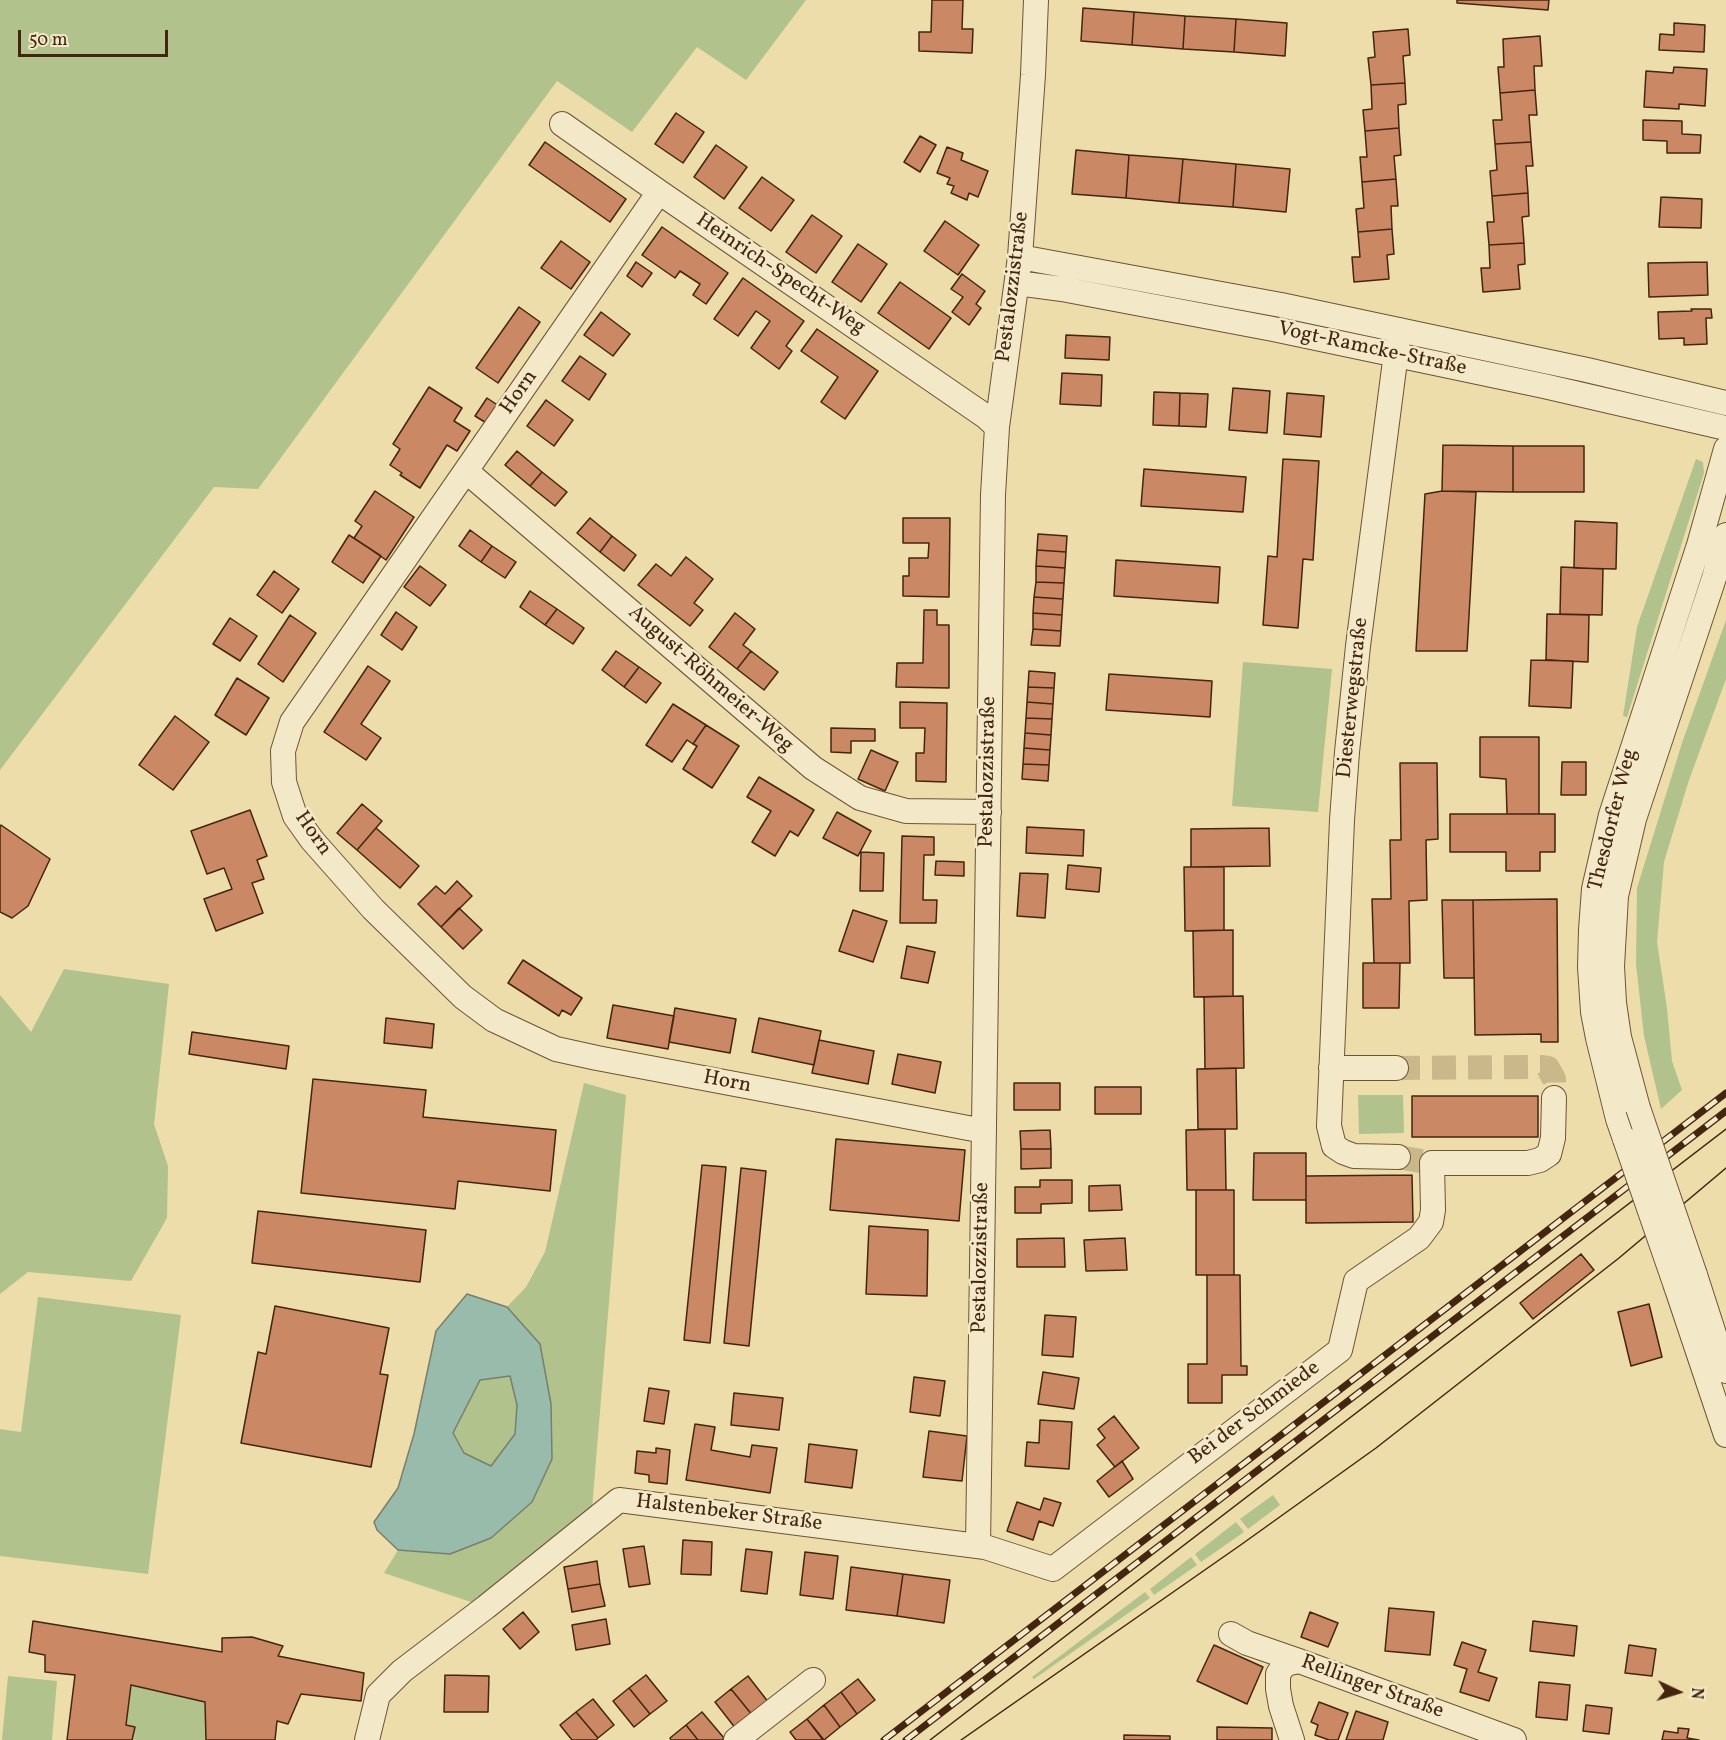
<!DOCTYPE html>
<html>
<head>
<meta charset="utf-8">
<style>
	body { margin:0 }
	#map { position:relative; width:1726px; height:1740px; overflow:hidden; background:#ecddaa; font-family:Vollkorn,serif }
	canvas { display:block }
	.north { position:absolute; left:1648px; top:1662px; width:60px; height:60px; -webkit-text-stroke:4px #f3e9c8; paint-order:stroke; rotate:94deg; font-size:16px; font-weight:700; line-height:24px; text-align:center; color:#44250f }
	.north::after { content:''; display:block; margin:auto; width:21px; height:27px; background:#44250f; clip-path:polygon(50% 0,100% 100%,50% 72%,0 100%) }
	.scale { position:absolute; left:18px; top:30px; width:150px; height:27px; box-sizing:border-box; border:3px solid #44250f; border-top:0; padding-left:8px; font-size:18px; line-height:21px; white-space:nowrap; color:#44250f; -webkit-text-stroke:4px #f3e9c8; paint-order:stroke }
</style>
</head>
<body>
<div id="map">
<canvas width="1726" height="1740"></canvas>
<div class="north">N</div>
<div class="scale">50 m</div>
</div>
<script>
const ctx = document.querySelector('canvas').getContext('2d');
ctx.lineJoin = 'round';
function fill(path, color) { ctx.fillStyle = color; ctx.fill(path, 'evenodd'); }
const toPath = rows => new Path2D(rows.map(r => 'M' + r).join(''));
function strokePath(path, color, width, dash) { ctx.strokeStyle = color; ctx.lineWidth = width; ctx.lineCap = dash ? 'butt' : 'round'; ctx.setLineDash(dash || []); ctx.stroke(path); }
function drawText(font, color, halo, rows, align = 'center') {
  ctx.font = font + ' Vollkorn,serif'; ctx.lineWidth = 5; ctx.setLineDash([]); ctx.textBaseline = 'middle'; ctx.strokeStyle = halo; ctx.fillStyle = color; for (const [text, x, y, turn = 0] of rows) {
    ctx.save(); ctx.translate(x, y); ctx.rotate((+turn || 0) * Math.PI / 180); ctx.textAlign = isNaN(turn) ? turn : align; if (halo) ctx.strokeText(text, 0, 0); ctx.fillText(text, 0, 0); ctx.restore();
  }
}
const green = toPath([
	[0,0,806,0,746,80,697,47,632,132,557,81,258,489,214,487,0,770],
	[1696,459,1703,462,1704,473,1627,717,1623,716,1637,627],
	[1726,620,1726,679,1688,783,1664,862,1657,942,1667,1008,1672,1061,1682,1090,1661,1109,1644,1036,1636,964,1637,888,1682,743],
	[1243,662,1332,669,1318,812,1232,806],
	[64,969,169,984,154,1124,168,1166,167,1218,131,1281,28,1272,0,1294,0,995,31,1032],
	[584,1083,626,1095,591,1521,486,1607,384,1573,398,1550,450,1554,491,1538,532,1502,552,1459,540,1344,507,1307,526,1287,545,1252],
	[1358,1095,1403,1095,1404,1133,1359,1134],
	[38,1297,181,1315,148,1574,0,1556,0,1429,21,1432],
	[510,1376,517,1405,515,1434,491,1466,464,1453,453,1433,480,1380],
	[1273,1495,1280,1505,1248,1529,1240,1519],
	[1236,1522,1244,1532,1201,1562,1195,1554],
	[1191,1557,1197,1565,1154,1595,1150,1589],
	[1145,1592,1150,1598,1034,1679,1032,1677],
	[8,1676,57,1681,52,1740,2,1740],
	[131,1685,205,1702,206,1740,132,1740,135,1727,126,1725]
]);
const water = toPath([
	[467,1294,507,1307,540,1344,551,1404,552,1459,532,1502,491,1538,450,1554,398,1550,377,1530,374,1522,398,1488,414,1434,436,1331,467,1294],
	[510,1376,517,1405,515,1434,491,1466,464,1453,453,1433,480,1380,510,1376]
]);
const building = toPath([
	[932,0,963,0,962,29,973,29,972,53,919,51,919,32,931,32,932,0],
	[1457,0,1549,0,1548,10,1457,3,1457,0],
	[1083,8,1134,12,1132,45,1081,41,1083,8],
	[1134,12,1185,16,1183,49,1132,45,1134,12],
	[1185,16,1236,19,1234,52,1183,49,1185,16],
	[1236,19,1287,23,1285,56,1234,52,1236,19],
	[1674,23,1705,25,1704,52,1659,50,1660,34,1674,35,1674,23],
	[1408,29,1410,55,1403,56,1405,83,1371,85,1368,58,1375,57,1373,32,1408,29],
	[1540,36,1542,66,1534,66,1535,90,1500,93,1498,67,1504,67,1503,39,1540,36],
	[1674,67,1707,69,1705,106,1679,104,1679,109,1644,107,1646,71,1673,73,1674,67],
	[1405,83,1406,104,1398,105,1399,128,1365,131,1363,110,1372,109,1371,85,1405,83],
	[1535,90,1537,115,1529,115,1531,142,1495,144,1493,120,1502,120,1500,93,1535,90],
	[676,113,704,132,683,163,655,144,676,113],
	[1643,120,1682,121,1682,134,1701,135,1700,153,1667,153,1667,141,1643,140,1643,120],
	[1399,128,1401,155,1394,156,1396,179,1362,182,1360,157,1367,157,1365,131,1399,128],
	[920,136,936,145,920,172,904,162,920,136],
	[545,142,626,199,610,222,529,165,545,142],
	[1531,142,1533,166,1526,166,1528,193,1492,196,1490,171,1497,170,1495,144,1531,142],
	[716,145,747,167,724,199,694,177,716,145],
	[947,147,963,153,961,160,988,171,978,197,969,193,967,200,951,193,954,186,947,184,950,178,937,173,947,147],
	[1076,150,1129,155,1126,198,1072,194,1076,150],
	[1129,155,1183,159,1179,203,1126,198,1129,155],
	[1183,159,1236,164,1233,207,1179,203,1183,159],
	[1236,164,1290,169,1286,212,1233,207,1236,164],
	[762,177,794,200,771,231,739,208,762,177],
	[1396,179,1398,206,1391,206,1392,229,1358,232,1356,209,1364,208,1362,182,1396,179],
	[1528,193,1529,216,1522,217,1524,243,1489,245,1487,222,1494,222,1492,196,1528,193],
	[1661,197,1702,199,1701,228,1659,227,1661,197],
	[812,215,842,236,816,273,786,252,812,215],
	[945,221,979,245,958,275,924,251,945,221],
	[662,227,728,273,706,304,693,295,700,284,680,271,675,278,642,255,662,227],
	[1392,229,1394,254,1387,255,1389,279,1354,282,1352,257,1360,257,1358,232,1392,229],
	[561,241,590,262,571,289,541,268,561,241],
	[1524,243,1525,264,1518,265,1520,289,1483,292,1481,268,1490,268,1489,245,1524,243],
	[858,244,887,264,861,302,832,282,858,244],
	[636,262,652,273,642,287,627,276,636,262],
	[1707,262,1708,295,1649,297,1648,263,1707,262],
	[962,274,985,291,976,304,981,308,969,325,952,312,963,297,951,289,962,274],
	[743,278,804,321,786,346,792,351,779,369,751,348,770,321,756,311,738,336,714,319,743,278],
	[900,282,951,318,929,349,878,313,900,282],
	[519,307,540,322,498,383,476,368,519,307],
	[1691,309,1711,309,1712,318,1706,318,1707,344,1684,345,1684,338,1659,339,1658,312,1692,311,1691,309],
	[601,312,630,334,613,356,584,335,601,312],
	[817,329,878,371,845,419,821,402,838,377,801,351,817,329],
	[1066,335,1110,337,1109,360,1065,358,1066,335],
	[580,356,606,374,589,400,562,381,580,356],
	[1062,373,1102,375,1101,406,1060,404,1062,373],
	[429,387,462,408,454,421,470,431,457,451,447,445,420,488,400,475,402,473,390,465,400,449,393,444,429,387],
	[1233,388,1270,391,1267,433,1229,430,1233,388],
	[1154,392,1180,393,1179,426,1153,425,1154,392],
	[1180,393,1208,394,1206,427,1179,426,1180,393],
	[1287,393,1324,396,1321,437,1284,434,1287,393],
	[487,398,499,406,488,424,475,416,487,398],
	[546,400,573,420,554,446,527,426,546,400],
	[1443,445,1513,446,1513,492,1442,491,1443,445],
	[1513,446,1584,446,1584,492,1513,492,1513,446],
	[517,451,542,472,530,486,505,465,517,451],
	[1283,459,1319,461,1313,560,1303,559,1298,628,1263,625,1268,556,1277,557,1283,459],
	[1144,469,1246,477,1243,512,1141,506,1144,469],
	[542,472,567,492,555,506,530,486,542,472],
	[375,491,414,517,386,560,354,538,362,526,355,521,375,491],
	[1442,491,1476,492,1467,651,1416,651,1425,494,1442,491],
	[590,518,612,536,600,552,577,533,590,518],
	[903,518,950,518,949,597,903,596,903,576,909,576,909,558,928,558,929,543,903,543,903,518],
	[1575,521,1617,523,1616,569,1574,568,1575,521],
	[470,530,492,546,481,562,459,546,470,530],
	[1038,534,1067,536,1066,552,1037,550,1038,534],
	[349,535,381,556,363,583,332,562,349,535],
	[612,536,636,555,624,571,600,552,612,536],
	[492,546,516,562,505,578,481,562,492,546],
	[1037,550,1066,552,1065,568,1036,566,1037,550],
	[686,557,713,579,694,603,703,610,690,626,638,585,656,564,671,576,686,557],
	[1116,560,1220,567,1218,603,1114,596,1116,560],
	[420,566,446,585,430,606,404,587,420,566],
	[1036,566,1065,568,1064,583,1036,582,1036,566],
	[1561,567,1603,569,1602,615,1560,614,1561,567],
	[274,571,299,589,282,613,257,595,274,571],
	[1036,582,1064,583,1063,599,1034,597,1036,582],
	[530,591,557,609,545,625,520,607,530,591],
	[1034,597,1063,599,1062,615,1033,613,1034,597],
	[557,609,584,628,573,644,545,625,557,609],
	[924,610,937,610,937,625,949,625,949,688,896,687,897,663,923,663,924,610],
	[396,612,417,627,402,650,381,635,396,612],
	[735,613,755,629,743,645,751,651,737,669,709,647,735,613],
	[1033,613,1062,615,1061,631,1033,629,1033,613],
	[1547,614,1589,615,1588,662,1546,660,1547,614],
	[290,615,316,633,283,682,258,664,290,615],
	[230,618,257,636,240,661,213,644,230,618],
	[1033,629,1061,631,1060,646,1031,645,1033,629],
	[616,651,639,667,624,687,602,670,616,651],
	[751,651,778,672,764,690,737,669,751,651],
	[1531,660,1573,661,1571,708,1529,706,1531,660],
	[368,666,390,681,361,724,381,738,366,760,324,732,368,666],
	[639,667,661,683,646,703,624,687,639,667],
	[1029,671,1055,673,1054,688,1028,687,1029,671],
	[1109,674,1212,681,1210,717,1106,710,1109,674],
	[237,678,269,698,246,735,215,715,237,678],
	[1028,687,1054,688,1053,704,1027,702,1028,687],
	[900,702,947,703,946,782,916,781,916,753,924,753,925,728,900,728,900,702],
	[1027,702,1053,704,1052,719,1026,718,1027,702],
	[673,704,706,725,693,744,687,740,672,762,646,745,673,704],
	[175,716,209,742,173,790,139,765,175,716],
	[1026,718,1052,719,1051,735,1025,733,1026,718],
	[706,725,739,746,712,788,683,769,697,746,693,744,706,725],
	[831,728,875,729,875,741,851,741,851,753,831,752,831,728],
	[1025,733,1051,735,1050,750,1024,748,1025,733],
	[1480,737,1539,737,1539,814,1507,814,1506,779,1480,777,1480,737],
	[1024,748,1050,750,1049,765,1023,764,1024,748],
	[871,750,898,762,885,791,858,779,871,750],
	[1562,762,1586,762,1586,795,1561,795,1562,762],
	[1400,763,1437,763,1438,839,1426,840,1427,900,1409,901,1410,963,1374,963,1372,899,1391,899,1390,840,1401,840,1400,763],
	[1023,764,1049,765,1048,781,1022,779,1023,764],
	[759,777,814,810,798,836,790,831,775,856,752,842,771,811,747,797,759,777],
	[362,804,382,821,357,850,337,833,362,804],
	[250,810,267,856,257,860,264,879,252,883,263,913,216,931,204,899,232,889,224,868,207,874,191,831,250,810],
	[837,812,871,831,858,856,823,838,837,812],
	[1450,814,1555,814,1555,852,1540,852,1540,871,1506,871,1506,852,1450,852,1450,814],
	[1,825,50,859,28,906,12,918,0,912,0,827,1,825],
	[1027,827,1084,830,1083,856,1026,853,1027,827],
	[376,828,419,866,400,888,357,850,376,828],
	[1269,828,1270,866,1191,867,1191,829,1269,828],
	[902,836,934,837,934,855,924,855,923,900,937,900,936,923,900,923,902,836],
	[861,852,884,853,883,891,860,891,861,852],
	[936,861,964,862,964,876,935,875,936,861],
	[1068,865,1101,868,1099,892,1066,889,1068,865],
	[1184,867,1224,867,1224,930,1185,931,1184,867],
	[1020,873,1048,874,1045,918,1017,916,1020,873],
	[457,881,472,896,441,927,418,904,436,886,445,894,457,881],
	[1557,899,1558,1042,1541,1042,1541,1034,1475,1035,1473,900,1557,899],
	[1442,900,1473,900,1474,978,1444,978,1442,900],
	[459,908,482,930,463,949,441,927,459,908],
	[853,910,887,921,873,962,839,951,853,910],
	[1233,930,1233,996,1194,997,1193,931,1233,930],
	[907,946,935,952,928,983,901,978,907,946],
	[523,960,582,998,571,1015,562,1010,559,1016,508,983,523,960],
	[1363,963,1400,963,1399,1008,1363,1008,1363,963],
	[1243,996,1244,1068,1205,1069,1204,997,1243,996],
	[613,1005,674,1016,668,1049,607,1038,613,1005],
	[675,1008,736,1019,730,1053,669,1042,675,1008],
	[386,1018,434,1024,432,1048,384,1043,386,1018],
	[759,1018,821,1031,814,1065,752,1052,759,1018],
	[192,1032,289,1046,286,1069,189,1054,192,1032],
	[819,1040,874,1051,868,1084,812,1073,819,1040],
	[898,1054,941,1062,935,1093,892,1084,898,1054],
	[1236,1068,1237,1129,1198,1129,1197,1069,1236,1068],
	[313,1079,426,1090,423,1117,556,1130,550,1191,458,1181,455,1209,301,1193,313,1079],
	[1014,1083,1060,1083,1060,1110,1014,1110,1014,1083],
	[1095,1087,1141,1087,1141,1114,1095,1114,1095,1087],
	[1412,1096,1538,1096,1538,1137,1412,1137,1412,1096],
	[1225,1129,1226,1190,1187,1190,1186,1130,1225,1129],
	[1050,1130,1051,1149,1021,1149,1020,1131,1050,1130],
	[836,1139,965,1150,959,1221,830,1210,836,1139],
	[1021,1149,1051,1149,1051,1168,1021,1169,1021,1149],
	[1254,1153,1306,1153,1306,1200,1253,1200,1254,1153],
	[702,1165,726,1167,710,1343,684,1340,702,1165],
	[741,1168,766,1171,749,1346,724,1343,741,1168],
	[1412,1175,1413,1222,1306,1223,1306,1176,1412,1175],
	[1040,1180,1072,1180,1072,1203,1041,1204,1041,1213,1015,1213,1015,1187,1040,1187,1040,1180],
	[1120,1185,1122,1210,1089,1211,1089,1186,1120,1185],
	[1196,1190,1234,1190,1234,1275,1196,1275,1196,1190],
	[258,1211,426,1230,420,1282,252,1263,258,1211],
	[869,1226,928,1230,927,1296,866,1294,869,1226],
	[1064,1238,1065,1267,1017,1267,1017,1239,1064,1238],
	[1125,1238,1127,1270,1086,1271,1084,1240,1125,1238],
	[1581,1254,1594,1270,1533,1319,1520,1303,1581,1254],
	[1207,1275,1240,1275,1241,1366,1247,1366,1247,1375,1222,1375,1222,1403,1188,1403,1188,1364,1207,1364,1207,1275],
	[1649,1304,1662,1357,1631,1366,1618,1312,1649,1304],
	[275,1306,389,1328,380,1374,388,1375,371,1467,241,1443,258,1352,266,1354,275,1306],
	[1045,1315,1076,1317,1073,1357,1042,1355,1045,1315],
	[1043,1372,1079,1378,1074,1409,1038,1404,1043,1372],
	[914,1377,945,1381,940,1416,910,1412,914,1377],
	[649,1388,669,1391,664,1424,644,1421,649,1388],
	[734,1393,783,1398,779,1430,731,1425,734,1393],
	[1114,1416,1139,1448,1115,1467,1097,1445,1105,1438,1098,1429,1114,1416],
	[1040,1420,1072,1422,1069,1469,1025,1466,1027,1442,1039,1443,1040,1420],
	[695,1424,715,1427,711,1450,750,1457,752,1445,777,1448,770,1493,686,1480,695,1424],
	[929,1431,967,1436,962,1481,923,1477,929,1431],
	[809,1444,857,1450,852,1488,805,1482,809,1444],
	[656,1448,670,1450,667,1484,649,1482,649,1475,635,1473,637,1451,656,1453,656,1448],
	[1122,1461,1133,1479,1109,1497,1097,1481,1122,1461],
	[1044,1498,1061,1503,1053,1526,1039,1521,1033,1540,1007,1531,1017,1502,1040,1510,1044,1498],
	[683,1540,712,1542,711,1575,681,1574,683,1540],
	[644,1546,650,1584,629,1587,623,1549,644,1546],
	[746,1549,772,1552,767,1594,741,1591,746,1549],
	[805,1552,838,1556,833,1599,800,1595,805,1552],
	[597,1561,600,1584,568,1589,564,1567,597,1561],
	[851,1567,903,1574,897,1616,846,1610,851,1567],
	[903,1574,950,1580,944,1623,897,1616,903,1574],
	[600,1584,605,1606,572,1612,568,1589,600,1584],
	[1389,1608,1434,1612,1430,1655,1385,1651,1389,1608],
	[523,1612,539,1632,520,1649,503,1629,523,1612],
	[1310,1612,1338,1623,1328,1647,1301,1637,1310,1612],
	[606,1619,610,1644,576,1650,572,1625,606,1619],
	[33,1621,222,1652,222,1638,252,1637,283,1646,278,1656,364,1673,361,1701,301,1694,288,1724,277,1721,275,1740,206,1740,205,1702,131,1685,126,1725,135,1727,132,1740,67,1740,75,1675,45,1672,45,1655,29,1652,33,1621],
	[1533,1621,1577,1626,1574,1656,1530,1651,1533,1621],
	[1462,1642,1486,1650,1478,1672,1497,1678,1489,1701,1460,1692,1467,1669,1454,1665,1462,1642],
	[1214,1645,1263,1667,1247,1704,1197,1681,1214,1645],
	[1629,1645,1656,1649,1652,1676,1625,1673,1629,1645],
	[445,1675,489,1676,488,1712,444,1712,445,1675],
	[646,1675,667,1701,650,1714,629,1688,646,1675],
	[748,1676,769,1703,753,1716,731,1689,748,1676],
	[858,1679,875,1700,857,1714,841,1692,858,1679],
	[1539,1682,1570,1685,1567,1720,1536,1717,1539,1682],
	[629,1688,650,1714,634,1727,613,1701,629,1688],
	[731,1689,753,1716,736,1729,715,1702,731,1689],
	[841,1692,857,1714,840,1727,824,1705,841,1692],
	[593,1699,614,1725,598,1738,576,1712,593,1699],
	[1319,1702,1348,1713,1338,1740,1329,1740,1315,1735,1318,1725,1311,1722,1319,1702],
	[824,1705,840,1727,824,1740,807,1719,824,1705],
	[1586,1705,1612,1708,1609,1734,1583,1731,1586,1705],
	[1356,1711,1388,1722,1383,1740,1346,1740,1356,1711],
	[576,1712,598,1738,596,1740,572,1740,560,1725,576,1712],
	[702,1712,724,1738,722,1740,698,1740,686,1725,702,1712],
	[807,1719,823,1740,796,1740,790,1732,807,1719],
	[686,1725,698,1740,671,1740,670,1738,686,1725],
	[1217,1727,1272,1728,1272,1740,1217,1740,1217,1727],
	[1678,1728,1689,1729,1687,1738,1699,1740,1662,1740,1664,1731,1678,1733,1678,1728],
	[1124,1735,1170,1736,1170,1740,1124,1740,1124,1735]
]);
const minorTunnel = toPath([
	[1396,1068,1541,1067,1548,1068,1554,1079,1554,1098],
	[1398,1157,1432,1163]
]);
const minor = toPath([
	[562,124,659,192,985,416,997,427],
	[659,192,292,722,283,751,284,782,295,816,312,840,373,909,463,997,494,1020,556,1049,597,1058,984,1131],
	[1020,257,1281,305,1587,370,1726,403],
	[1017,283,1062,289,1273,329,1544,386,1726,428],
	[466,471,813,768,860,798,906,811,989,812],
	[1331,1068,1396,1068],
	[1638,1108,1619,1037,1614,1003,1612,966,1616,896,1634,819,1714,578,1726,535],
	[1625,1139,1618,1119,1598,1038,1593,1012,1590,967,1591,930,1594,889,1611,815,1699,545,1726,449],
	[1398,1157,1354,1156,1343,1152,1334,1146,1329,1126,1342,820,1347,752,1358,646,1399,330],
	[1695,1275,1726,1371],
	[1676,1286,1726,1435],
	[978,1546,993,495,997,427,1020,257,1033,75,1036,0],
	[1231,1634,1247,1643,1299,1661,1514,1740],
	[367,1740,378,1695,402,1671,486,1607,619,1500,985,1547,1053,1569,1340,1350,1356,1281,1419,1238,1431,1222,1433,1210,1432,1163,1528,1163,1540,1160,1549,1154,1553,1138,1554,1098],
	[736,1740,813,1680],
	[1292,1740,1281,1706,1278,1689,1278,1674,1285,1664,1299,1661]
]);
const tram = toPath([
	[930,1740,1726,1129],
	[961,1740,1242,1544,1376,1448,1619,1258,1726,1168]
]);
const rail = toPath([
	[884,1740,1726,1093],
	[906,1740,1726,1111]
]);
const minorBridge = toPath([
	[1638,1108,1695,1275],
	[1625,1139,1676,1286]
]);
const streetNames = [
	["Heinrich-Specht-Weg",780,275,34],
	["Pestalozzistraße",1014,287,-83],
	["Vogt-Ramcke-Straße",1372,350,12],
	["Horn",520,393,-55],
	["August-Röhmeier-Weg",710,680,41],
	["Diesterwegstraße",1354,698,-84],
	["Pestalozzistraße",989,772,-89],
	["Thesdorfer Weg",1614,820,-76],
	["Horn",312,834,55],
	["Horn",727,1083,11],
	["Pestalozzistraße",982,1258,-89],
	["Bei der Schmiede",1255,1414,-37],
	["Halstenbeker Straße",729,1514,7],
	["Rellinger Straße",1372,1688,20]
];
fill(green, '#b2c28d');
fill(water, '#99bbac');
strokePath(water, '#777f6d', 1.5);
fill(building, '#cb8865');
strokePath(building, '#44250f', 1.5);
strokePath(minorTunnel, '#cab88b', 24, [24, 12]);
strokePath(minor, '#6e5336', 26);
strokePath(minor, '#f3e9c8', 24);
strokePath(tram, '#44250f', 1.5);
strokePath(rail, '#44250f', 7);
strokePath(rail, '#f3e9c8', 4.5, [14]);
strokePath(minorBridge, '#6e5336', 26, []);
strokePath(minorBridge, '#f3e9c8', 24);
drawText('21px', '#44250f', '#f3e9c8', streetNames);
</script>
</body>
</html>
